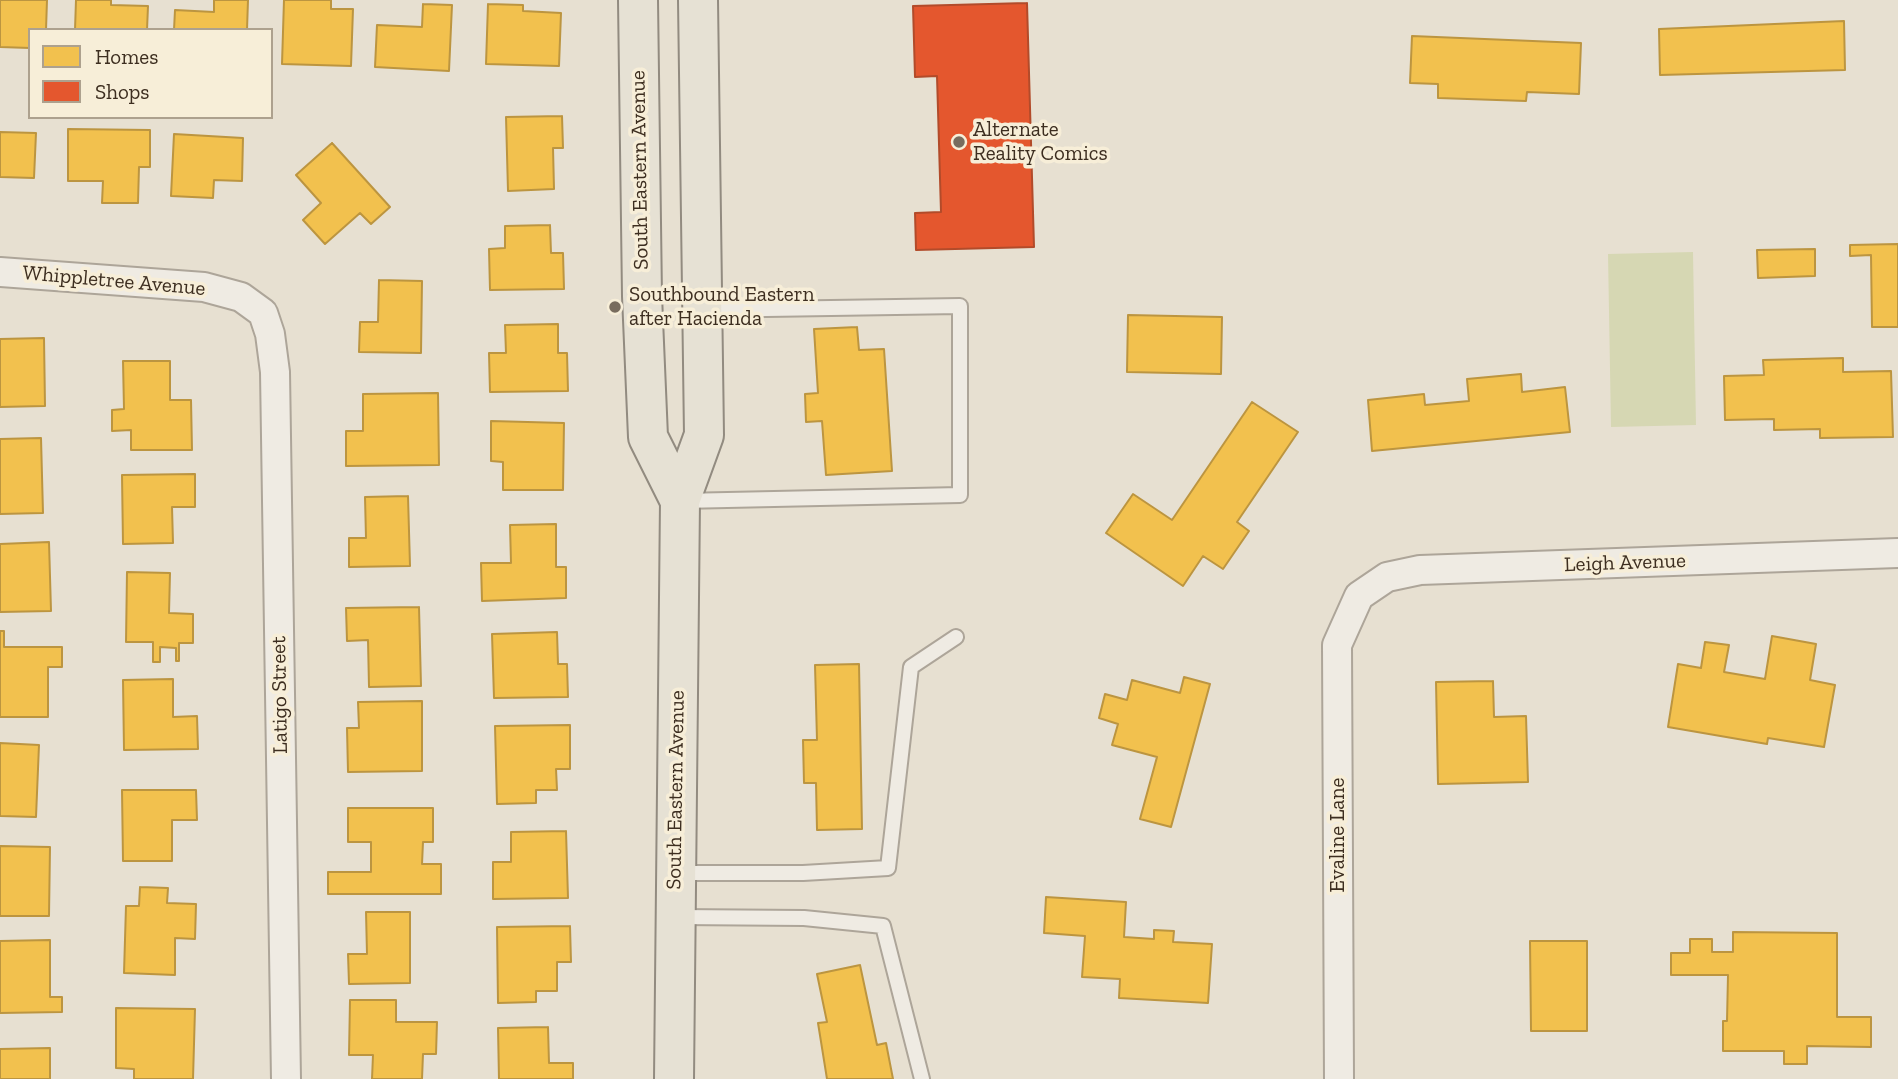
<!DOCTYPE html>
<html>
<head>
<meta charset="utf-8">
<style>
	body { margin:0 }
	#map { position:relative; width:1898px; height:1079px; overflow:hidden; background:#e7e0d1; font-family:"Zilla Slab",serif }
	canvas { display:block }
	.legend { position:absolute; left:28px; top:28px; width:245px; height:91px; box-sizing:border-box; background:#f7eed8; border:2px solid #ada18e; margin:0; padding:9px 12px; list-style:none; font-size:21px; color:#3d2e20 }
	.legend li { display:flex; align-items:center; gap:14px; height:35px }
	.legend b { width:35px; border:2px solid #ada18e }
</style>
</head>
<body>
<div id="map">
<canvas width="1898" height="1079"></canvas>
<ul class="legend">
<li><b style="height:19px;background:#f2c14e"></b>Homes</li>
<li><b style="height:19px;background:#e4572e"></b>Shops</li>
</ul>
</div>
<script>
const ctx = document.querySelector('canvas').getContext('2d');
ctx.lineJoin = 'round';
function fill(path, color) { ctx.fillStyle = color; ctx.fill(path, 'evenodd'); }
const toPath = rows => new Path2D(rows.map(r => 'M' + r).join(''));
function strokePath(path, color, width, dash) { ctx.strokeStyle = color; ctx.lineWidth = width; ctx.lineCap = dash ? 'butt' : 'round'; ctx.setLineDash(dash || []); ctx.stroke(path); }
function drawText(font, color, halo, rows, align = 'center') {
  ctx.font = font + ' "Zilla Slab",serif'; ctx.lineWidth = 7; ctx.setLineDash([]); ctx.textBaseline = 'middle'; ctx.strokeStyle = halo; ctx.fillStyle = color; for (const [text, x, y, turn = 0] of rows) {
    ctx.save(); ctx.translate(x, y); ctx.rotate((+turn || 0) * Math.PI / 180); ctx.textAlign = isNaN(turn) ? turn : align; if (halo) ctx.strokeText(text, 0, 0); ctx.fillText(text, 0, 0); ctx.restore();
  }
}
const green = toPath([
	[1693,252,1696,425,1611,427,1608,254]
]);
const homes = toPath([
	[0,0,47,0,46,30,30,30,30,48,0,47,0,0],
	[76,0,111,0,111,5,148,6,147,30,75,30,76,0],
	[214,0,248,0,247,30,174,30,175,10,214,12,214,0],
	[284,0,331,0,331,9,353,9,351,66,282,64,284,0],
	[423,4,452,5,449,71,375,67,377,25,422,27,423,4],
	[488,4,523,5,523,11,561,13,559,66,486,64,488,4],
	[1844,21,1845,70,1660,75,1659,29,1844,21],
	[1412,36,1581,43,1579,94,1527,92,1526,101,1438,98,1438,84,1410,83,1412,36],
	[562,116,563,148,553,148,554,189,508,191,506,117,562,116],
	[68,129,150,130,150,167,139,167,138,203,102,203,103,181,68,181,68,129],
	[0,132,36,133,34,178,0,177,0,132],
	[174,134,243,138,242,181,214,180,213,198,171,196,174,134],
	[332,143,390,207,371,224,360,213,325,244,303,220,321,203,296,175,332,143],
	[550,225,551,253,563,253,564,289,490,290,489,249,505,248,505,226,550,225],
	[1898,244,1898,327,1872,327,1871,255,1850,256,1850,245,1898,244],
	[1815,249,1815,276,1758,278,1757,250,1815,249],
	[379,280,422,281,421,353,359,352,360,322,378,322,379,280],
	[1128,315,1222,317,1221,374,1127,372,1128,315],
	[558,324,558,353,567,353,568,391,490,392,489,353,506,353,505,325,558,324],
	[857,327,859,350,884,349,892,471,826,475,822,421,806,422,805,394,818,393,814,329,857,327],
	[44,338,45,406,0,407,0,339,44,338],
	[1843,358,1843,372,1891,371,1893,437,1820,438,1820,429,1774,430,1774,419,1725,420,1724,376,1764,375,1763,360,1843,358],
	[123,361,170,361,170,400,191,400,192,450,131,450,131,430,112,431,112,410,124,409,123,361],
	[1521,374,1522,392,1565,387,1570,432,1372,451,1368,400,1424,394,1425,405,1469,401,1467,379,1521,374],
	[438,393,439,465,346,466,346,431,363,431,363,394,438,393],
	[1252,402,1298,432,1237,522,1249,531,1223,569,1203,556,1183,586,1106,533,1133,494,1172,520,1252,402],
	[491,421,564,423,563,490,503,490,503,462,491,461,491,421],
	[41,438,43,513,0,514,0,439,41,438],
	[195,474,195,507,172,507,173,543,123,544,122,475,195,474],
	[408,496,410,566,349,567,349,538,366,538,365,497,408,496],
	[556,524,556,567,566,567,566,598,482,601,481,563,511,563,510,525,556,524],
	[49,542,51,611,0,612,0,544,49,542],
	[127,572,170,573,169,613,193,614,193,643,179,643,179,661,176,661,176,648,160,647,160,662,153,662,153,642,126,642,127,572],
	[419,607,421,686,369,687,368,640,347,641,346,608,419,607],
	[0,631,4,631,4,647,62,647,62,667,48,667,48,717,0,717,0,631],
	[557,632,558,664,567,664,568,697,494,698,492,634,557,632],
	[1772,636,1816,644,1810,680,1835,685,1824,747,1768,738,1767,744,1668,727,1678,664,1701,668,1705,642,1729,645,1724,672,1765,679,1772,636],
	[859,664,862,829,817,830,816,783,804,783,803,740,817,740,815,665,859,664],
	[1184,677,1210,684,1171,827,1140,819,1157,757,1112,745,1118,724,1099,718,1105,694,1127,700,1132,680,1180,693,1184,677],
	[173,679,173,717,197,716,198,749,124,750,123,680,173,679],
	[1493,681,1494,717,1526,716,1528,782,1438,784,1436,682,1493,681],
	[422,701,422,771,348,772,347,728,359,728,358,702,422,701],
	[570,725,570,769,556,769,557,790,536,790,536,803,497,804,495,726,570,725],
	[0,743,39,745,36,817,0,816,0,743],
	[122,790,196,790,197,820,172,820,172,861,123,861,122,790],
	[348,808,433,808,433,842,423,842,422,864,441,864,441,894,328,894,328,872,371,872,371,842,348,842,348,808],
	[566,831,568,898,493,899,493,862,511,862,511,832,566,831],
	[0,846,50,847,49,916,0,916,0,846],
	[140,887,168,888,167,903,196,904,195,939,175,938,175,975,124,973,126,906,139,906,140,887],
	[1046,897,1126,902,1124,937,1154,939,1154,930,1174,931,1173,942,1212,944,1208,1003,1119,998,1120,979,1082,977,1085,936,1044,933,1046,897],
	[366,912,410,912,410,983,349,984,348,954,367,954,366,912],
	[570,926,571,962,557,962,557,991,536,991,536,1002,498,1003,497,927,570,926],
	[1733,932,1837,933,1837,1017,1871,1017,1871,1047,1807,1046,1807,1064,1784,1064,1784,1051,1723,1051,1723,1021,1727,1021,1728,975,1671,975,1671,953,1690,953,1690,939,1712,939,1712,952,1733,952,1733,932],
	[50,940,50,997,62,997,62,1012,0,1013,0,941,50,940],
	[1530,941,1587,941,1587,1031,1531,1031,1530,941],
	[860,965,877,1045,886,1043,893,1079,827,1079,818,1023,827,1022,817,974,860,965],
	[350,1000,396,1000,396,1022,437,1022,436,1054,423,1054,422,1079,372,1079,373,1055,349,1055,350,1000],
	[116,1008,195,1009,193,1079,134,1079,134,1069,116,1068,116,1008],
	[548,1027,549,1063,573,1063,573,1079,499,1079,498,1028,548,1027],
	[50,1048,50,1079,0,1079,0,1049,50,1048]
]);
const shops = toPath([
	[1027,3,1034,247,916,250,915,213,941,212,937,76,915,77,913,6,1027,3]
]);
const service = toPath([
	[681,501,960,495,960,306,702,310],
	[677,873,803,873,888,868,911,667,956,637],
	[678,917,804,918,883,926,922,1079]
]);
const minor = toPath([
	[0,272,204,287,241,297,263,313,270,334,275,372,286,1079],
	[1339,1079,1337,645,1359,596,1387,577,1420,570,1898,553]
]);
const primary = toPath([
	[638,0,642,296,648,437,680,501],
	[674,1079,680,501,704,435,698,0]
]);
const markers = [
	[959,142,7,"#786c5e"],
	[615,307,7,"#786c5e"]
];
const poiNames = [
	["Alternate",973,130],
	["Reality Comics",973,154],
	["Southbound Eastern",629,295],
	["after Hacienda",629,319]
];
const streetNames = [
	["South Eastern Avenue",640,170,-91],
	["Whippletree Avenue",114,281,5],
	["Leigh Avenue",1625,563,-2],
	["Latigo Street",280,695,-91],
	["South Eastern Avenue",676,790,-89],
	["Evaline Lane",1338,835,-90]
];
fill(green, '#d6d7b3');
fill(homes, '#f2c14e');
strokePath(homes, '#bc9540', 2);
fill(shops, '#e4572e');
strokePath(shops, '#b24b2a', 2);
strokePath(service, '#ada599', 18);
strokePath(minor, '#ada599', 32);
strokePath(primary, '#928b80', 42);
strokePath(service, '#efebe3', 14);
strokePath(minor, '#efebe3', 28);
strokePath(primary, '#e6e1d4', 38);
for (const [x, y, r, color] of markers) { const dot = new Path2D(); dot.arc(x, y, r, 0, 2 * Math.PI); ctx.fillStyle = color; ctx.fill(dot); strokePath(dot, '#f7eed8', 2.5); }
drawText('21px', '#3d2e20', '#f7eed8', poiNames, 'left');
drawText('21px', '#3d2e20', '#f7eed8', streetNames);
</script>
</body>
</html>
